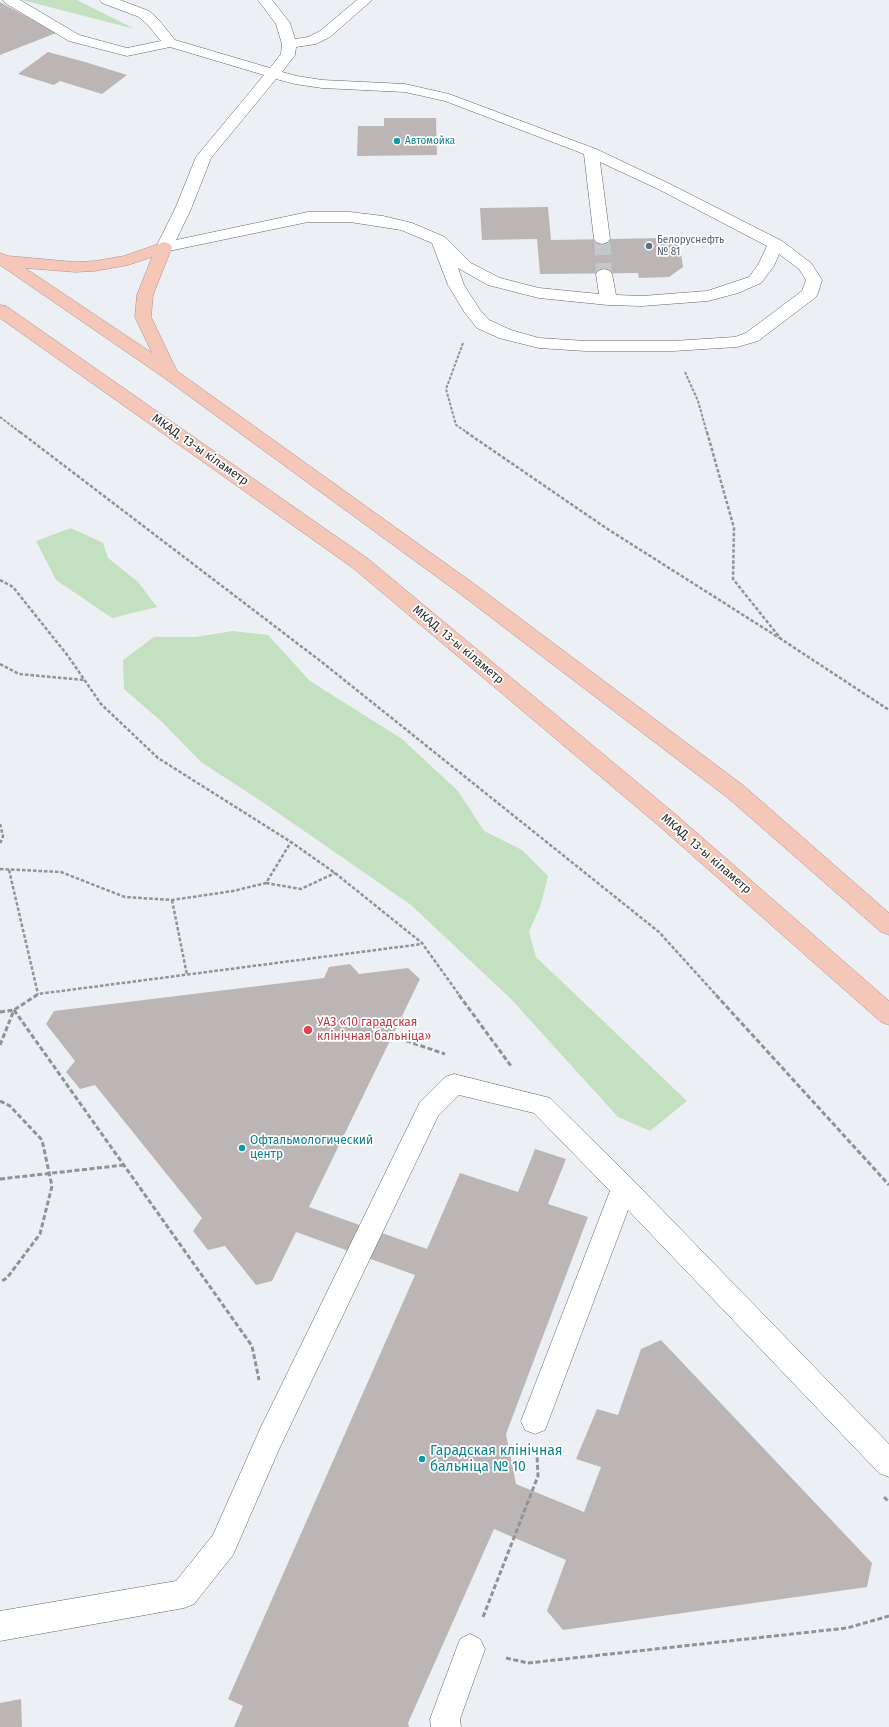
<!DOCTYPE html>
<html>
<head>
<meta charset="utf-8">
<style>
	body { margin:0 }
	canvas { display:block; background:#eceff3 }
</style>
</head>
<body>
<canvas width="889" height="1727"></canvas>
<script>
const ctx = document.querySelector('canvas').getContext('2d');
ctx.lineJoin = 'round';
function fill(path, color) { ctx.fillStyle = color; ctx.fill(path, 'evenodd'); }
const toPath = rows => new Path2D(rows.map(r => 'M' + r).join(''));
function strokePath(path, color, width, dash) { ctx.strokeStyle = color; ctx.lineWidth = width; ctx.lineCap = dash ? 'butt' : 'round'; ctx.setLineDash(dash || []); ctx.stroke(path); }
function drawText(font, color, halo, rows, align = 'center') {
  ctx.font = font + ' "Fira Sans",sans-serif'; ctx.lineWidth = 3.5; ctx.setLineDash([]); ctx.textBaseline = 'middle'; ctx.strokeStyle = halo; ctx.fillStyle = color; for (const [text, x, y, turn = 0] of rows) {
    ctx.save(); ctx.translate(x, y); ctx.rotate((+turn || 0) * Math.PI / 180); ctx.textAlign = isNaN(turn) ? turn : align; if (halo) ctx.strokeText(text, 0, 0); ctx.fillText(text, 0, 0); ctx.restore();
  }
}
const green = toPath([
	[22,0,77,0,135,29],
	[71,528,103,543,108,558,138,582,157,607,112,618,56,580,36,541],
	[232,631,268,635,310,681,402,739,458,791,484,831,522,850,548,876,541,904,529,932,536,957,687,1101,650,1131,618,1117,510,998,411,905,258,799,201,762,162,722,124,689,123,660,154,637,196,637]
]);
const building = toPath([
	[0,2,56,33,0,55],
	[48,52,85,62,127,75,102,94,60,81,54,85,18,74],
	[384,118,436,118,437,155,357,156,358,126,384,126],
	[548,207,551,240,668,238,680,247,683,267,669,277,639,278,638,273,540,274,537,239,482,240,480,208],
	[350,964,359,974,408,968,420,979,309,1207,427,1249,460,1173,518,1192,535,1149,566,1159,548,1204,588,1217,506,1434,516,1484,584,1512,601,1467,576,1459,597,1409,618,1415,641,1349,661,1340,872,1563,867,1587,563,1630,547,1611,566,1560,494,1529,408,1723,409,1727,234,1727,243,1706,228,1699,415,1275,296,1232,272,1281,256,1285,225,1246,208,1250,193,1231,202,1218,95,1085,80,1089,66,1072,75,1061,46,1024,54,1011,324,978,329,967],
	[21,1699,22,1727,0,1727,0,1703]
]);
const minorTunnel = toPath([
	[602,239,604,274]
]);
const pathFar2 = toPath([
	[463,343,446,389,456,425,468,433],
	[685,372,698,401,707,433],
	[0,417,21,433]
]);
const pathFar1 = toPath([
	[20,432,323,663,659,932,717,996],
	[466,432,606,528,781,639],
	[707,432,734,528,733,579,781,639,889,710],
	[0,580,13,587,68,656,101,704,158,758,291,842,335,873,422,943,460,996],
	[0,664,19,674,84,680],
	[0,824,3,836,0,844],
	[0,869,61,872,125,897,172,900,233,891,266,883,291,842],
	[9,870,38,994],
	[266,883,301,889,335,873],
	[172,900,187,975],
	[35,996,38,994,422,944]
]);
const path = toPath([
	[459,995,511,1066],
	[716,995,889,1185],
	[14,1010,252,1346,259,1380],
	[0,1012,14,1010,37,995],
	[392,1036,445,1054],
	[0,1045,14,1010],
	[0,1101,10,1106,42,1140,52,1186,40,1234,7,1278,0,1282],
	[0,1179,124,1165],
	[884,1497,889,1502],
	[483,1617,538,1476,537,1454],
	[506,1658,528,1663,847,1628,889,1616]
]);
const minor = toPath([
	[3,0,20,0,79,35,127,48,161,41,148,25,139,17,102,3,100,0,120,0,149,11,158,19,175,40,270,68,281,54,282,44,276,24,258,0,272,0,290,23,295,39,308,37,320,31,357,0,372,0,330,37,316,44,296,47,295,55,282,72,297,76,322,80,405,84,449,94,596,149,670,184,782,241,811,263,822,280,818,293,816,297,758,341,737,347,673,351,586,351,539,348,499,338,477,328,465,313,448,285,432,243,401,230,350,222,308,222,164,252,158,250,156,247,175,209,196,157,264,75,170,47,127,56,69,41,5,3,3,0],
	[276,79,295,84,322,88,405,92,445,101,584,154,594,239,596,242,602,244,608,242,610,239,600,162,660,190,767,246,758,265,749,277,707,291,642,296,616,295,612,274,610,271,604,269,598,271,596,274,599,294,539,288,500,278,471,263,445,237,412,223,383,216,350,212,308,212,176,240,191,209,211,158,276,79],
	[779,254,799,269,806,280,802,291,746,333,735,337,673,341,586,341,539,338,511,330,489,320,480,310,464,285,458,268,488,285,539,298,608,305,642,306,708,301,738,293,761,283,774,266,779,254],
	[454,1074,550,1098,633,1180,889,1444,889,1477,879,1473,628,1210,545,1430,535,1434,525,1430,521,1421,610,1191,534,1113,459,1095,438,1116,280,1447,233,1555,194,1604,184,1608,0,1641,0,1611,176,1581,213,1535,260,1429,420,1102,445,1077,454,1074],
	[470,1634,480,1639,485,1649,460,1719,461,1727,431,1727,430,1719,460,1639,470,1634]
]);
const highway = toPath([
	[164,242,170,244,172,247,153,295,151,317,177,371,473,583,744,786,889,913,889,935,881,932,728,798,459,593,163,377,0,265,0,253,8,256,75,262,95,261,124,256,164,242],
	[152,257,137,295,135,317,152,353,25,268,75,272,95,271,128,265,152,257],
	[0,305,6,306,367,558,674,813,889,1001,889,1025,881,1022,658,825,353,568,0,318,0,305]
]);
const markers = [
	[397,141,4,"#0f9aa8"],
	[649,246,4,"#5c6f8a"],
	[308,1030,5,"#e0444e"],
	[242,1148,4,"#0f9aa8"],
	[422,1459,4,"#0f9aa8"]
];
const farCulturenames = [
	["Автомойка",405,141]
];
const farServicenames = [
	["Белоруснефть",657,240],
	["№ 81",657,252]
];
const streetNames = [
	["МКАД, 13-ы кіламетр",200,450,35],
	["МКАД, 13-ы кіламетр",458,645,40],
	["МКАД, 13-ы кіламетр",706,854,41]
];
const healthNames = [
	["УАЗ «10 гарадская",317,1023],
	["клінічная бальніца»",317,1037]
];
const cultureNames = [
	["Офтальмологический",250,1141],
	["центр",250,1155]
];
const nearCulturenames = [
	["Гарадская клінічная",430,1451],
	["бальніца № 10",430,1467]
];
fill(green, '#c3e0c1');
fill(building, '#bbb6b5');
strokePath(minorTunnel, '#c5c8cb', 16, [16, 8]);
strokePath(minor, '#626568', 1);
strokePath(highway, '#ae9087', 1);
strokePath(pathFar2, '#909296', 2, [3, 1.5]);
strokePath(pathFar1, '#909296', 2.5, [3.5, 2]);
strokePath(path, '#909296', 3, [5, 2.5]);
fill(minor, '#fff');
fill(highway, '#f5c7b8');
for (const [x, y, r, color] of markers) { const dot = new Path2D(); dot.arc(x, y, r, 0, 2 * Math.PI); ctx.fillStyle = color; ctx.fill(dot); strokePath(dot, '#fff', 1.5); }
drawText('10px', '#0d838f', '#fff', farCulturenames, 'left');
drawText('10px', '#4e5e75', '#fff', farServicenames, 'left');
drawText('12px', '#2a2b2d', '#fff', streetNames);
drawText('12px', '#be3a42', '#fff', healthNames, 'left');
drawText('12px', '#0d838f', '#fff', cultureNames, 'left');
drawText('14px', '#0d838f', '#fff', nearCulturenames, 'left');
</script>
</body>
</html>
